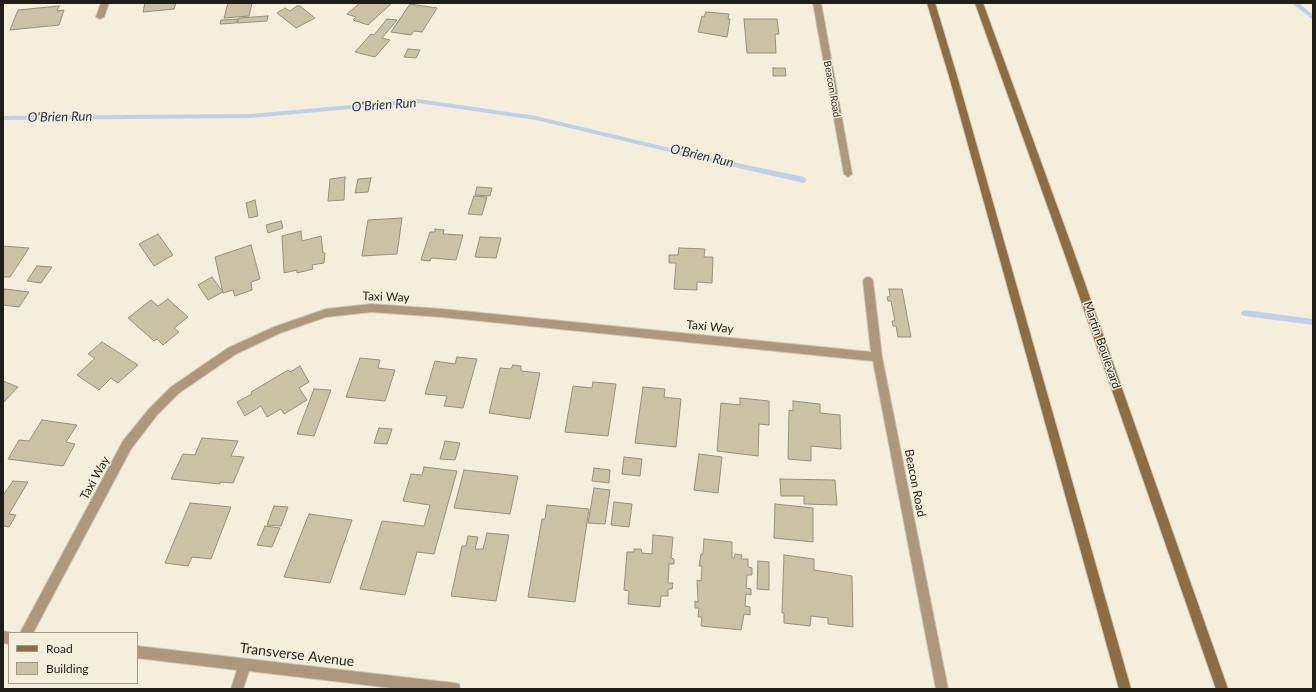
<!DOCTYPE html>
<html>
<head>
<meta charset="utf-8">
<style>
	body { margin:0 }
	#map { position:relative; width:1316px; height:692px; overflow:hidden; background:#f4eeda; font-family:Lato,sans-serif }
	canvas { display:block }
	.frame { position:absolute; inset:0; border:4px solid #1f1d16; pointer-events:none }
	.legend { position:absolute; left:8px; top:632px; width:130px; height:52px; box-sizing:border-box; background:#f4eeda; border:1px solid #9f9a8c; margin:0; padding:5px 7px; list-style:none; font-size:12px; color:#1f1d16 }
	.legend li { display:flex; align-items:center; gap:8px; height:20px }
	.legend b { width:20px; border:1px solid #9f9a8c }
</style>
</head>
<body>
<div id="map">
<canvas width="1316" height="692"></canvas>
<div class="frame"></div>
<ul class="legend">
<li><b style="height:5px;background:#8c6d45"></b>Road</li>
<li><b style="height:11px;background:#cbc2a5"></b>Building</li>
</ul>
</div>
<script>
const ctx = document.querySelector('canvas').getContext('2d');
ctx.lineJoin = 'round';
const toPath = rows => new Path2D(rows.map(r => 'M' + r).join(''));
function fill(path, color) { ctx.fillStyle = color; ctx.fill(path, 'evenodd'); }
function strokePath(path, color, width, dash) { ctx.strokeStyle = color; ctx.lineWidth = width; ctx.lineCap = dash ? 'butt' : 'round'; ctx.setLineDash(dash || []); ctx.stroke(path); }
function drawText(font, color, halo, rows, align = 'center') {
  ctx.font = font + ' Lato,sans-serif'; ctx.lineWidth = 3; ctx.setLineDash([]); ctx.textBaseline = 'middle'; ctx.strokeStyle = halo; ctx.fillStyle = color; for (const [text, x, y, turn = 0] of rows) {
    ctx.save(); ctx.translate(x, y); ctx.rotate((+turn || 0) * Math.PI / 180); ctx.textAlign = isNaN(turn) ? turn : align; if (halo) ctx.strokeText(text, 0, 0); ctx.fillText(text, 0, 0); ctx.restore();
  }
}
const stream = toPath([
	[1292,3,1299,3,1313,15,1313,20,1292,3],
	[418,99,536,116,699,155,804,177,807,180,804,183,699,159,536,120,418,103,251,118,3,120,3,116,251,114,418,99],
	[1245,310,1313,319,1313,325,1245,316,1242,315,1241,313,1242,311,1245,310]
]);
const building = toPath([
	[145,3,176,3,174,9,143,12,145,3],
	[228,3,252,3,249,16,224,18,228,3],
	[360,3,392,3,368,25,353,20,356,17,347,14,360,3],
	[410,4,437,8,422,32,414,31,411,35,391,32,410,4],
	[59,6,57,11,64,10,59,25,10,30,18,10,59,6],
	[297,6,300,6,315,18,296,28,277,13,285,8,290,11,297,6],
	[706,12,729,14,728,19,730,19,727,37,698,32,702,16,704,17,706,12],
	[268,16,267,21,237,23,239,18,268,16],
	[238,19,236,23,220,24,221,20,238,19],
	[387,19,397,20,382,38,390,40,375,57,355,52,371,34,374,35,387,19],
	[744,19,777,19,779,34,775,34,776,53,747,53,744,19],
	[408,49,420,50,416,58,404,57,408,49],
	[773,68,785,68,786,76,773,76,773,68],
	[345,177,344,200,328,201,330,179,345,177],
	[371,178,368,192,355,193,358,179,371,178],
	[477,187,492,188,490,196,475,195,477,187],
	[474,196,487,197,482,215,468,214,474,196],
	[255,200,258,216,249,218,246,203,255,200],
	[402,218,397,254,362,256,368,220,402,218],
	[281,221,283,228,268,233,266,225,281,221],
	[435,229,444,230,443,234,463,235,456,260,431,258,430,261,421,260,430,232,435,232,435,229],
	[301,231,302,241,321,236,323,253,325,253,324,263,312,265,313,269,297,273,297,270,284,273,282,236,301,231],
	[158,234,173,255,154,266,139,244,158,234],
	[480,237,501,238,496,258,475,257,480,237],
	[251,245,260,279,251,282,252,290,235,296,233,290,223,293,215,257,251,245],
	[3,246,29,248,10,277,3,277,3,246],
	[679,248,705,249,704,257,713,257,712,283,697,282,697,290,674,289,676,263,669,263,669,255,678,255,679,248],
	[37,266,52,267,41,283,27,281,37,266],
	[212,277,223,292,208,300,198,285,212,277],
	[5,289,29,292,19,307,3,305,3,291,5,289],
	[889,289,902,289,911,337,898,337,896,326,893,326,892,321,895,321,891,301,888,301,887,297,890,296,889,289],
	[168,299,188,317,174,328,179,332,163,345,157,339,154,341,128,318,151,300,158,306,168,299],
	[102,342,138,365,118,383,111,378,99,390,77,375,95,358,88,354,102,342],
	[457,357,477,359,463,408,444,406,447,396,425,394,435,361,455,364,457,357],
	[360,358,380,360,378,368,395,370,385,401,346,397,360,358],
	[513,365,521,366,521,371,540,373,530,419,489,413,500,368,511,369,513,365],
	[300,366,309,382,299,388,307,400,284,414,281,409,267,417,261,406,245,416,237,402,252,394,251,392,288,370,290,372,300,366],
	[3,381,18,387,3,403,3,381],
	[593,382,616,384,608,436,565,432,573,386,592,388,593,382],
	[643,387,665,389,664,397,681,399,676,447,635,443,643,387],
	[314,389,331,390,314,436,297,434,314,389],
	[740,398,769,401,769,425,759,424,758,456,717,451,721,403,740,405,740,398],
	[793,401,820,404,820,413,840,415,841,449,811,446,811,461,788,459,789,410,793,411,793,401],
	[42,420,77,425,66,442,75,444,63,466,8,459,19,440,29,441,42,420],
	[379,428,392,429,387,444,374,443,379,428],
	[202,438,238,441,231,456,244,457,233,483,220,482,220,484,171,479,183,454,195,455,202,438],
	[445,441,460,443,455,460,440,459,445,441],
	[699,454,722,457,718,493,694,490,699,454],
	[624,457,642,459,640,476,622,474,624,457],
	[424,467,457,471,434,554,417,552,405,595,360,589,382,521,424,526,430,505,403,501,411,474,422,475,424,467],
	[594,468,610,470,609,483,592,481,594,468],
	[464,470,518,476,510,514,454,508,464,470],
	[780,479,835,480,837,505,804,504,804,496,781,496,780,479],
	[13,481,28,482,9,514,16,515,9,527,3,526,3,494,4,494,13,481],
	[594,488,610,490,605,524,588,523,594,488],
	[614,502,632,504,629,527,611,525,614,502],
	[190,503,231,507,211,559,192,557,188,566,165,563,190,503],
	[775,504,813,508,813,542,774,538,775,504],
	[547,505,589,509,575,602,528,597,542,519,545,519,547,505],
	[274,506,288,507,281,526,267,525,274,506],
	[309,514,352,520,330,583,284,577,309,514],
	[265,526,280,528,272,547,257,545,265,526],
	[487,533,509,535,496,601,451,596,462,546,466,546,468,536,478,537,475,549,483,549,487,533],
	[653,535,673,537,671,558,674,559,674,564,669,564,668,583,673,583,672,589,668,589,668,596,661,596,660,607,628,604,629,591,624,590,627,552,634,552,634,549,641,549,642,553,652,554,653,535],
	[704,539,732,542,732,558,734,558,735,554,742,555,741,559,748,559,748,567,752,568,752,575,747,575,746,588,751,589,751,595,746,594,745,606,750,607,750,615,744,614,741,630,701,626,702,617,698,617,699,608,695,608,695,601,698,602,697,580,701,581,702,566,699,566,701,554,703,554,704,539],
	[784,555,814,559,814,570,852,576,853,627,828,624,828,618,811,616,810,626,784,623,784,613,782,613,784,555],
	[758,561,769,562,769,590,757,589,758,561]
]);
const street = toPath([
	[101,3,109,3,104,17,100,19,96,17,101,3],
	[813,3,821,3,852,174,848,177,844,174,813,3],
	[868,277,871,278,873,281,882,357,948,689,936,689,873,361,442,317,371,312,326,317,280,333,236,354,179,393,157,415,131,449,33,633,20,633,123,441,149,409,171,387,228,348,274,327,326,309,371,304,442,309,871,352,863,281,865,278,868,277],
	[3,631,12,633,9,633,9,644,3,643,3,631],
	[137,646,454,683,459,684,460,689,400,689,249,671,243,689,231,689,237,670,137,658,137,646]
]);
const secondary = toPath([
	[927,3,935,3,957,76,1131,689,1119,689,949,76,927,3],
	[975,3,983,3,1076,258,1228,689,1216,689,1066,258,975,3]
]);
const farStreetnames = [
	["Beacon Road",832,89,80]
];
const streetNames = [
	["Taxi Way",386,297,2],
	["Taxi Way",710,327,6],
	["Martin Boulevard",1102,345,71],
	["Taxi Way",95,478,-61],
	["Beacon Road",915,483,79]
];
const waterNames = [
	["O'Brien Run",384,105,-4],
	["O'Brien Run",60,117,-1],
	["O'Brien Run",702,156,13]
];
const nearStreetnames = [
	["Transverse Avenue",297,655,7]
];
fill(stream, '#c1d0ea');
fill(building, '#cbc2a5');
strokePath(building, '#96907d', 1);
strokePath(street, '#cec8b7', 2);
strokePath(secondary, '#cec8b7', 2);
fill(street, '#ad977d');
fill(secondary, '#8c6d45');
drawText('10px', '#1f1d16', '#f4eeda', farStreetnames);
drawText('12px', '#1f1d16', '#f4eeda', streetNames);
drawText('italic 13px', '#1a2d51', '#f4eeda', waterNames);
drawText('14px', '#1f1d16', '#f4eeda', nearStreetnames);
</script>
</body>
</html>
